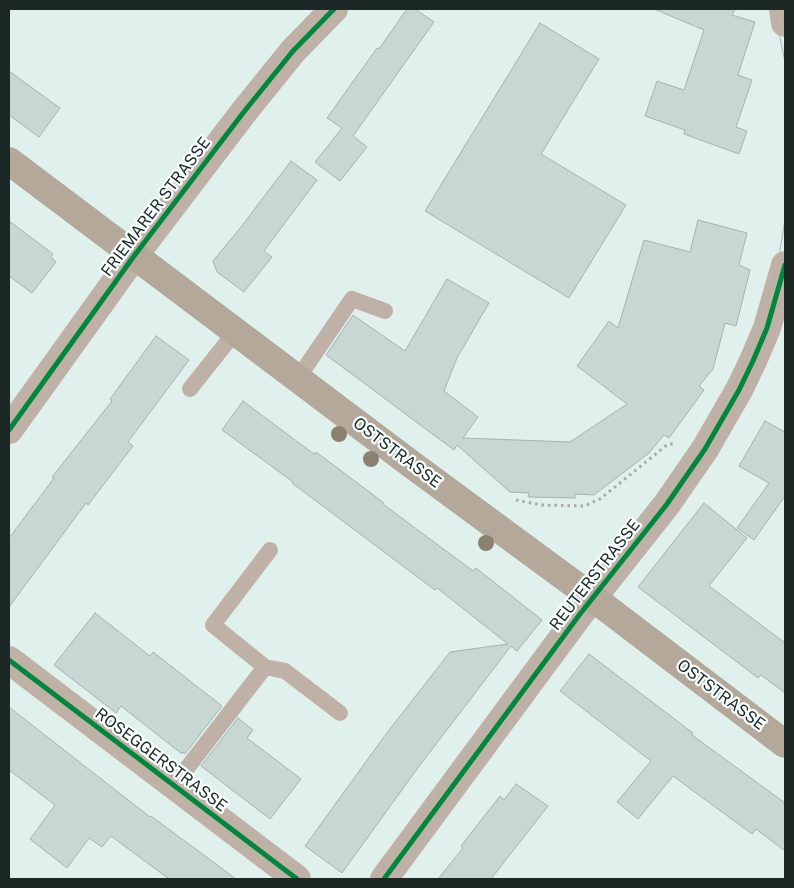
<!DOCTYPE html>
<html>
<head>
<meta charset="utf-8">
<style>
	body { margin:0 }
	#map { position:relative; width:794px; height:888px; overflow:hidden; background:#dff0ed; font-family:"Public Sans",sans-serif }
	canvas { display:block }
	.frame { position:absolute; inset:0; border:10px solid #1c2826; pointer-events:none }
</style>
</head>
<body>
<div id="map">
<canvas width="794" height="888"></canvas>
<div class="frame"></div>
</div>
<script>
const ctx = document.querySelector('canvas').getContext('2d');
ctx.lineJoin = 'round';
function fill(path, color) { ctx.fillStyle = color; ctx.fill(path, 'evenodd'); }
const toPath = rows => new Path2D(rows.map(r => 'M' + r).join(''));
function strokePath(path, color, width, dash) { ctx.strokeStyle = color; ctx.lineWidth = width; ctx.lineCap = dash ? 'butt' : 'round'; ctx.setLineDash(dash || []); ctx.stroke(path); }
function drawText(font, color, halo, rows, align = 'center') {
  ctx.font = font + ' "Public Sans",sans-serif'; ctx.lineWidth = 4.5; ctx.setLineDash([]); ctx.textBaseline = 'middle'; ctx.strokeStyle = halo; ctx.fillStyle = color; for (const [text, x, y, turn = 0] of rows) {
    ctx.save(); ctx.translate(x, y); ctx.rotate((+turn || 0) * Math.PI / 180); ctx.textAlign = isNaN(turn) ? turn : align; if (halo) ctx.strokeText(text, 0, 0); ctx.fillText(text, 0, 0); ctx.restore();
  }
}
const building = toPath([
	[407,9,415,9,434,22,353,136,367,147,340,181,315,162,342,128,327,118,377,48,379,49,407,9],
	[654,9,735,9,732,15,755,22,738,75,752,80,736,127,747,131,739,154,684,134,685,130,645,116,657,81,684,90,704,30,654,9],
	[540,23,599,59,541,154,626,205,569,298,425,211,540,23],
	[9,71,60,108,39,137,9,115,9,71],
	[291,161,317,180,264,251,272,257,244,292,217,272,213,261,241,227,291,161],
	[698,220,747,233,739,265,750,270,736,326,725,323,713,369,699,386,704,390,669,438,664,435,649,453,594,495,575,494,575,498,528,497,529,493,510,492,457,445,454,450,368,386,326,355,353,315,405,351,447,279,489,303,457,358,444,391,478,417,463,438,570,442,627,404,577,366,609,321,618,328,644,240,690,252,698,220],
	[9,221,53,254,51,257,56,262,32,293,9,276,9,221],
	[156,336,189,360,128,442,133,446,88,505,86,503,9,607,9,538,54,478,52,477,112,401,110,399,156,336],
	[243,401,314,454,316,452,384,503,383,504,473,571,476,568,542,620,517,651,511,646,417,769,342,873,305,846,386,734,450,652,508,644,437,588,435,590,292,483,293,482,222,430,243,401],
	[765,421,785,432,785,496,754,540,737,528,769,483,739,466,765,421],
	[704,503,747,538,709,586,785,643,785,693,761,675,758,678,638,587,704,503],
	[95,613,150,656,153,652,222,706,185,754,183,752,182,754,121,706,116,713,54,665,95,613],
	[589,654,693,733,692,735,785,803,785,851,756,829,752,834,673,776,638,819,617,802,651,761,560,691,589,654],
	[9,707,150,817,151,816,236,879,169,879,111,836,102,847,89,838,67,868,30,839,55,805,9,770,9,707],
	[238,718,253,730,247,738,301,779,270,819,201,766,238,718],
	[516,784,548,806,491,879,438,879,463,848,461,846,500,796,504,800,516,784]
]);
const path = toPath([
	[516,500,541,505,584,506,600,499,668,444,674,444]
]);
const lane = toPath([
	[298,378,352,299,385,311],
	[190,389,235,332],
	[265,667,213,625,270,550],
	[174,785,265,667,285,671,340,713]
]);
const street = toPath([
	[783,9,785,23],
	[9,430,134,256,243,113,293,51,334,9],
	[9,660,297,879],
	[384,879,580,614,667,504,705,449,739,390,753,361,767,328,785,265]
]);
const primary = toPath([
	[9,161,411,464,593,598,785,744]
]);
const tram = toPath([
	[774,9,785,62],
	[375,879,587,594,638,530,698,447,734,386,760,324,777,268,785,220],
	[392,879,598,602,649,537,710,452,729,423,745,394,772,330,785,287]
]);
const cycleway = toPath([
	[9,430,134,256,243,113,293,51,334,9],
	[9,660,297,879],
	[384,879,580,614,667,504,705,449,739,390,753,361,767,328,785,265]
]);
const trees = [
	[339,434],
	[371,459],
	[486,543]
];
const streetNames = [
	["FRIEMARER STRASSE",156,207,-53],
	["OSTSTRASSE",397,453,37],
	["REUTERSTRASSE",595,575,-52],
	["OSTSTRASSE",721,695,37],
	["ROSEGGERSTRASSE",161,760,37]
];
fill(building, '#c9d7d4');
strokePath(building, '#a5b2b0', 1);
strokePath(path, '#aea9a1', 3, [2.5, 4]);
strokePath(lane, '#bfb1a6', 16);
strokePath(street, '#bfb1a6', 28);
strokePath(primary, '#b3a89a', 28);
strokePath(tram, '#b3b2ab', 1);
strokePath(cycleway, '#00873e', 5);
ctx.fillStyle = '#8b8170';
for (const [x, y] of trees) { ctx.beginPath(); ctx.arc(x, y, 8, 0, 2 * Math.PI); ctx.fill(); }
drawText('16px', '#1c2826', '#f8fefd', streetNames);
</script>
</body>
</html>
